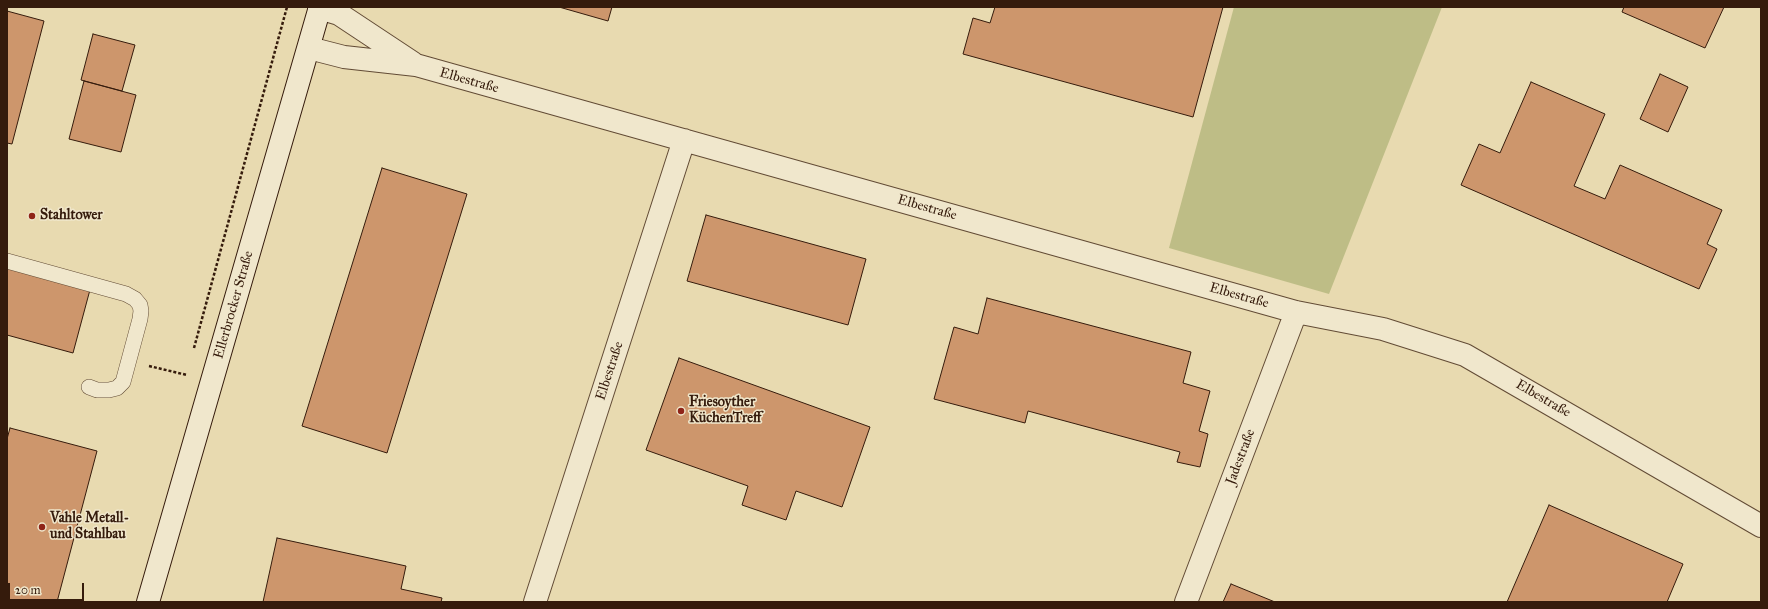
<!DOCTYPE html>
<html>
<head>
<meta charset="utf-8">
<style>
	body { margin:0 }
	#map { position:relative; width:1768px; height:609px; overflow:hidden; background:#e8dab0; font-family:"IM FELL Great Primer",serif }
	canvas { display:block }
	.frame { position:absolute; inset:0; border:8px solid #351b0c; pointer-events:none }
	.scale { position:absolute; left:8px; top:583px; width:76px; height:18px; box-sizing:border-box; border:2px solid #351b0c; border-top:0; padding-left:5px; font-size:12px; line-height:14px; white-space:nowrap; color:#351b0c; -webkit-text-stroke:3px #f0e7cc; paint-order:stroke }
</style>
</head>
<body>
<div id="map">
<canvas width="1768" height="609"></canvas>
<div class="frame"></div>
<div class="scale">20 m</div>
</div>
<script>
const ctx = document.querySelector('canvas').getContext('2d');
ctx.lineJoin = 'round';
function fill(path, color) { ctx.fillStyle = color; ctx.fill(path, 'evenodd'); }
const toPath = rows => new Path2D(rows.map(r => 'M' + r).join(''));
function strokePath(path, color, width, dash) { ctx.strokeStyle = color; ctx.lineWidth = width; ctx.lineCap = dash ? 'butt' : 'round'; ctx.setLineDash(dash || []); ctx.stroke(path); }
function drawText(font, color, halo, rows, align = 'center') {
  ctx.font = font + ' "IM FELL Great Primer",serif'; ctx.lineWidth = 3; ctx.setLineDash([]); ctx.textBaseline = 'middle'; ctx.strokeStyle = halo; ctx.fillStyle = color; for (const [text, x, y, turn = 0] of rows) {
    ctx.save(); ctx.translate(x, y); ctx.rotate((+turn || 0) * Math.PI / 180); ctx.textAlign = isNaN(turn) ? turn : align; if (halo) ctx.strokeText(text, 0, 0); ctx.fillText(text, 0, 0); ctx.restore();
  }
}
const green = toPath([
	[1234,7,1442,7,1329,294,1169,248]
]);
const building = toPath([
	[559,7,612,7,608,21,559,7],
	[995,7,1223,7,1193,117,963,54,973,18,990,23,995,7],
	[1624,7,1724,7,1705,48,1622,12,1624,7],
	[7,11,44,21,12,144,7,143,7,11],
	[93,34,135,45,122,91,81,80,93,34],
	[1660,74,1688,87,1668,132,1640,119,1660,74],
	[84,81,136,95,121,152,69,139,84,81],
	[1531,82,1605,114,1574,186,1605,199,1620,165,1722,210,1707,244,1717,249,1699,289,1461,185,1479,144,1500,153,1531,82],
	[382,168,467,194,387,453,302,426,382,168],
	[706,215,866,259,848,325,687,281,706,215],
	[7,263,91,286,73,353,7,335,7,263],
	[987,298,1191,352,1183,383,1210,391,1199,431,1208,434,1200,467,1177,462,1180,452,1028,411,1025,423,934,399,954,327,978,334,987,298],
	[679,358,870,427,842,507,796,491,786,520,742,505,748,486,646,450,679,358],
	[10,428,97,451,57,602,7,602,7,439,10,428],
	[1549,505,1683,564,1667,602,1507,602,1549,505],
	[277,538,406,566,401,589,442,598,441,602,263,602,277,538],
	[1231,584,1275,602,1223,602,1231,584]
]);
const path = toPath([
	[194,348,287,7],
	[149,366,187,375]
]);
const lane = toPath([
	[7,261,126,294,135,299,140,305,141,311,140,319,123,382,117,388,109,390,97,390,89,387]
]);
const street = toPath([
	[319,8,339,14,413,63],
	[309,48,344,57,416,65,1296,312,1383,329,1465,355,1761,526],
	[535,602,684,140],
	[1186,602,1296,312]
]);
const secondary = toPath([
	[148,602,320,7]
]);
const markers = [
	[32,216,4,"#8f2418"],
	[681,411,4,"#8f2418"],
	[42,527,4,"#8f2418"]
];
const streetNames = [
	["Elbestraße",469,81,16],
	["Elbestraße",927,208,16],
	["Elbestraße",1239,296,16],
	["Ellerbrocker Straße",234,305,-74],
	["Elbestraße",610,371,-72],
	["Elbestraße",1543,399,30],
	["Jadestraße",1241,457,-69]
];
const poiNames = [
	["Stahltower",40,216],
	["Friesoyther",689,403],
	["KüchenTreff",689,419],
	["Vahle Metall-",50,519],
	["und Stahlbau",50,535]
];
fill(green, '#bebd86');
fill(building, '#cd966c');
strokePath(building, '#351b0c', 1);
strokePath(lane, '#624b35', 16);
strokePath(street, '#624b35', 24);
strokePath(secondary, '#351b0c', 24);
strokePath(path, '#351b0c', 2.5, [3, 2]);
strokePath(lane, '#f0e7cc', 15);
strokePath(street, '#f0e7cc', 22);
strokePath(secondary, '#f0e7cc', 22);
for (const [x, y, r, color] of markers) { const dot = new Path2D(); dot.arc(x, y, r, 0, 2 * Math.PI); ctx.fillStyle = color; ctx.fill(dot); strokePath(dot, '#f0e7cc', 1.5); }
drawText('14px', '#351b0c', '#f0e7cc', streetNames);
drawText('bold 14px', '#351b0c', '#f0e7cc', poiNames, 'left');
</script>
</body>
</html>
